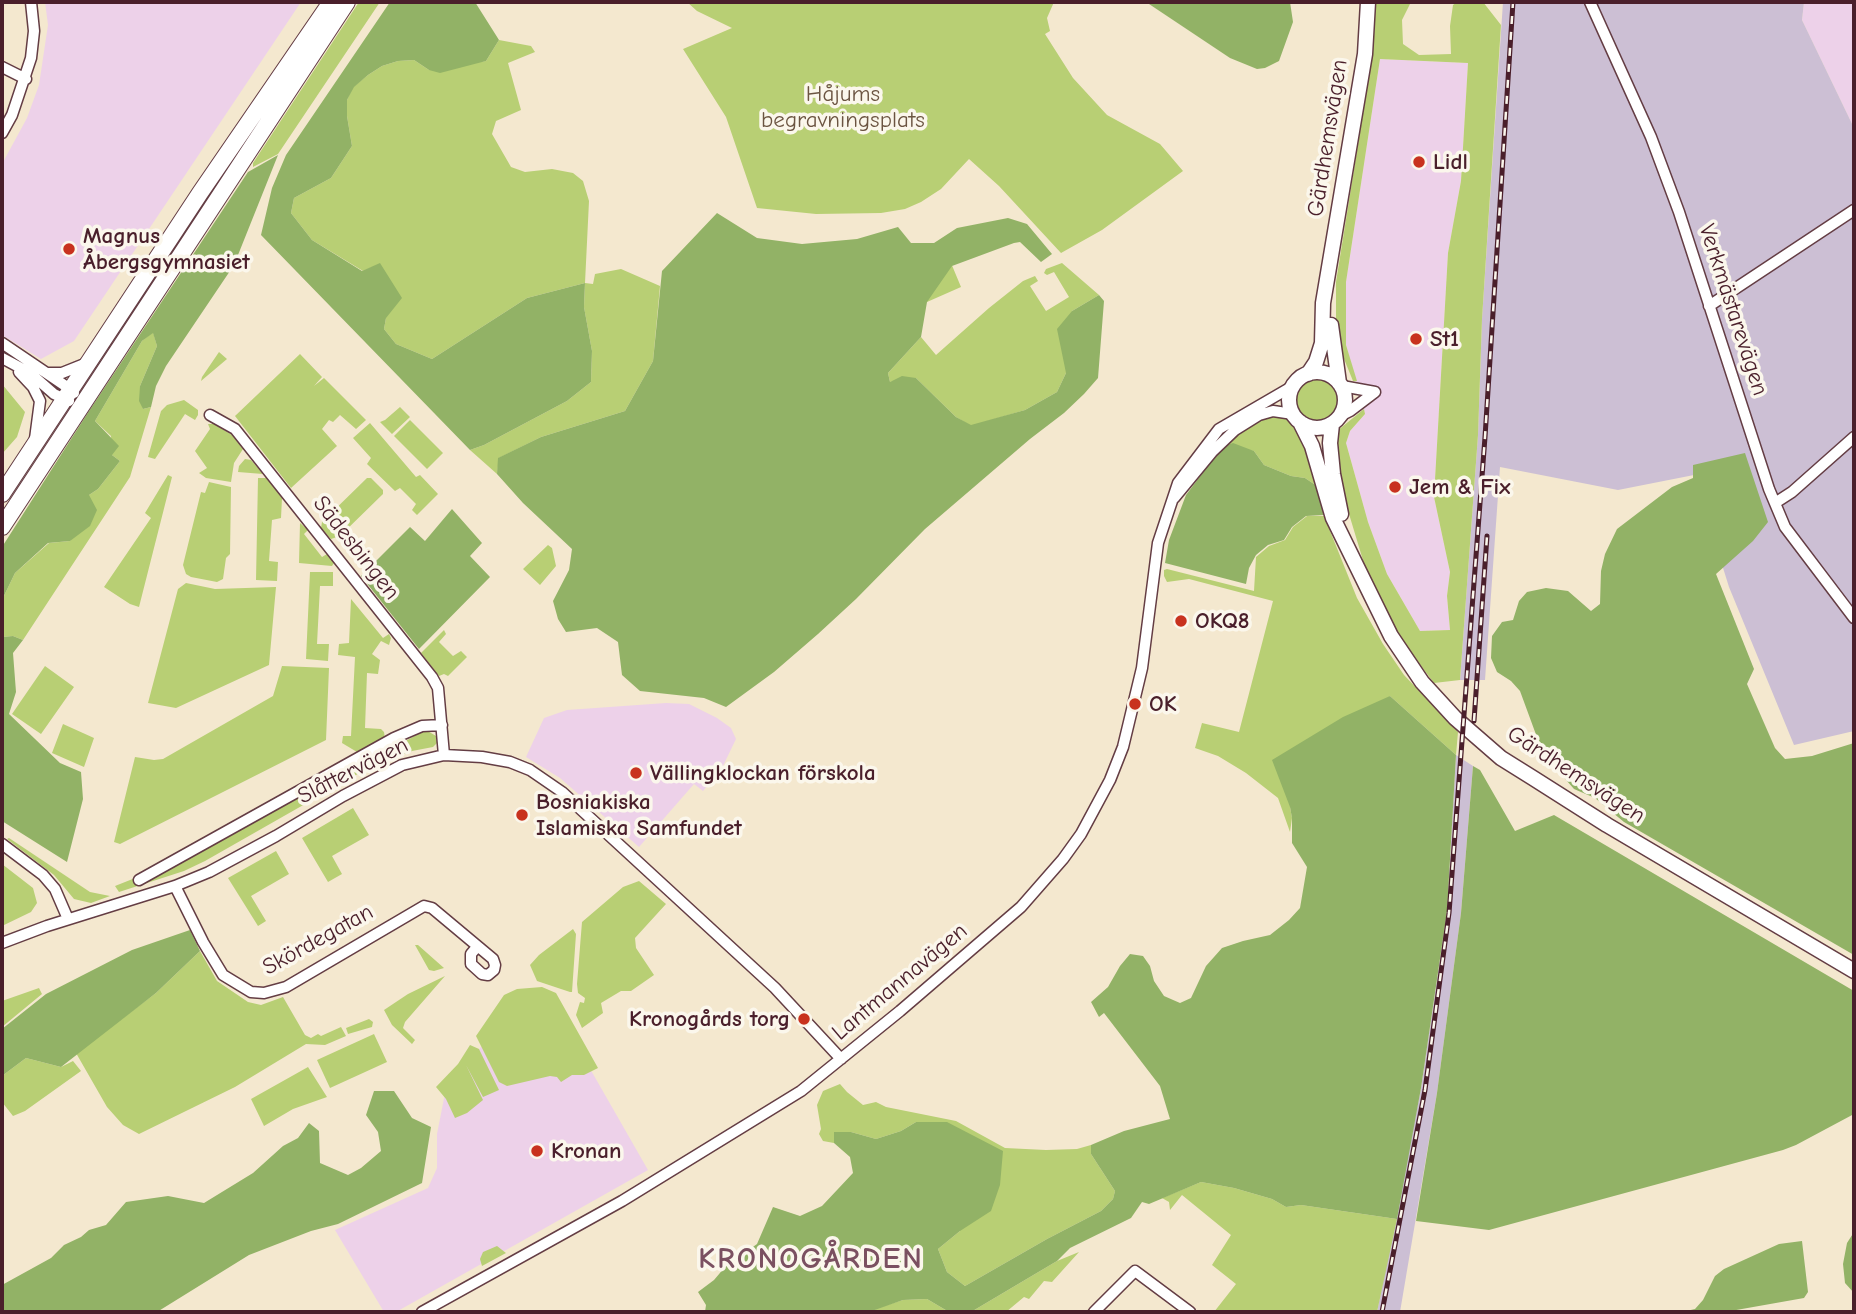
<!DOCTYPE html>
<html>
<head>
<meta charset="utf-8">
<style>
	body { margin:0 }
	#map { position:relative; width:1856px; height:1314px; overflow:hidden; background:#f4e8cf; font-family:"Comic Neue",sans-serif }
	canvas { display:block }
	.frame { position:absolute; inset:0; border:4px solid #4a1f2b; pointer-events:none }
</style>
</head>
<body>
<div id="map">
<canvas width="1856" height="1314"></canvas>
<div class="frame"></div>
</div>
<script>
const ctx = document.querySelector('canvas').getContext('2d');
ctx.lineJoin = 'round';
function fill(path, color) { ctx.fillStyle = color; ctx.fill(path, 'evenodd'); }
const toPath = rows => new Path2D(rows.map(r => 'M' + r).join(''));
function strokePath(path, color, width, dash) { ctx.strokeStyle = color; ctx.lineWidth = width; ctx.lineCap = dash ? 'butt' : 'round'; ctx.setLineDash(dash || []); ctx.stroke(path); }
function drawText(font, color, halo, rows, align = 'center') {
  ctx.font = font + ' "Comic Neue",sans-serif'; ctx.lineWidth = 7; ctx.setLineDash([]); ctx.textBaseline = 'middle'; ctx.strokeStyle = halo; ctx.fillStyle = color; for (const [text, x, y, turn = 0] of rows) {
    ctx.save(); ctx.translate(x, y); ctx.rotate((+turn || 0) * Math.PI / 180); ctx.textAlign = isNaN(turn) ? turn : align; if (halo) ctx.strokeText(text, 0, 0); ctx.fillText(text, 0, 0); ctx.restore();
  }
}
const built = toPath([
	[45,2,301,2,74,341,41,359,2,335,2,164,27,118,39,85,48,25],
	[1804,2,1854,2,1854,128,1802,20],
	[1380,59,1468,63,1461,181,1448,253,1434,497,1450,572,1447,596,1450,630,1420,631,1387,574,1368,522,1346,443,1350,431,1365,414,1346,345,1346,282],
	[666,703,689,704,717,718,731,728,736,739,722,768,703,791,694,784,639,847,560,778,526,757,544,718,567,710],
	[518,1008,565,1025,648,1170,396,1312,384,1312,335,1230,428,1188,437,1168,437,1134,447,1083]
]);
const industrial = toPath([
	[1503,2,1804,2,1802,20,1854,128,1854,731,1794,745,1729,587,1694,475,1618,490,1500,467,1485,680,1460,680,1478,435,1482,319],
	[1456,755,1473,766,1461,913,1437,1093,1400,1312,1377,1312,1421,1088,1447,911]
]);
const green = toPath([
	[359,2,380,2,278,154,253,167,253,163],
	[687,2,1054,2,1047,18,1050,31,1045,34,1073,78,1107,115,1160,144,1183,171,1102,230,1061,253,999,186,969,159,941,189,921,202,905,209,881,213,816,214,757,208,726,117,683,49,732,28,697,11],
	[1375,2,1411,2,1402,20,1403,44,1419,55,1451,54,1450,26,1453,5,1457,2,1483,2,1501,25,1482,319,1478,435,1460,680,1434,683,1405,645,1379,599,1365,567,1343,494,1335,447,1337,431,1364,409,1365,414,1350,431,1346,443,1368,522,1387,574,1420,631,1450,630,1447,596,1450,572,1434,497,1448,253,1461,181,1468,63,1380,59,1346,282,1346,345,1357,381,1353,381,1340,349,1336,331,1336,282,1372,57],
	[499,40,531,46,535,52,508,63,521,110,496,121,492,134,511,167,525,172,552,169,573,173,583,181,589,201,585,283,593,284,595,274,621,269,660,286,653,361,625,411,541,437,499,458,497,474,470,450,484,445,567,401,591,382,592,351,584,307,585,283,527,298,432,359,396,344,384,329,386,318,380,264,363,271,312,240,291,213,294,198,331,178,352,146,347,116,347,100,353,87,368,75,382,66,398,61,414,60,429,70,486,61],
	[951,263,961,287,902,313],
	[1062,263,1099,295,1072,311,1066,373,1057,392,1025,410,971,426,956,417,916,378,890,382,888,373,921,337,936,355,989,308,1023,281,1035,276,1038,281,1030,286,1046,311,1069,297,1054,272,1047,275,1044,273,1046,269],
	[153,332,157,346,140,386,143,409,151,407,130,477,23,640,13,636,2,637,2,600,15,573,49,543,70,541,89,495,98,489,120,461,112,455,111,436,95,421,142,341],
	[219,352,227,359,201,381,202,377],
	[300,354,322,377,314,386,324,378,366,420,356,429,340,415,333,422,329,420,322,429,337,446,291,488,235,416],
	'1296 400a22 22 0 1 1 44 0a22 22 0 1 1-44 0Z',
	[2,384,25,412,17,437,2,454],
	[184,400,198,410,198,415,195,420,185,414,155,459,148,457,161,411,167,405],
	[400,407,410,417,392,434,380,422,385,420],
	[1282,416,1294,423,1305,443,1317,486,1305,478,1291,476,1264,465,1254,451,1222,447,1238,431,1265,417],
	[410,420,443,453,427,469,394,436],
	[370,423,416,477,420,475,438,494,417,515,412,510,416,504,400,488,395,491,367,464,371,458,353,438],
	[208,424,214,424,232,435,243,449,234,463,231,482,206,478,199,473,207,468,195,451,210,429],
	[245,459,251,460,263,474,238,472,239,466],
	[168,475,172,477,139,607,130,604,104,587,151,518,145,513],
	[258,478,267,478,282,498,281,518,272,520,269,561,278,562,277,581,256,580],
	[367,478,371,478,383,490,383,494,340,536,331,539,321,528,322,522],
	[209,482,231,487,230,554,226,558,223,579,217,582,191,577,186,574,183,565,201,492,205,493],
	[1307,516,1324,516,1357,598,1383,644,1404,675,1458,732,1456,755,1390,696,1290,807,1292,818,1290,832,1278,798,1246,773,1218,756,1195,748,1202,723,1239,732,1273,601,1189,579,1167,582,1164,576,1164,570,1167,569,1254,591,1256,557,1269,546,1285,540,1293,527],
	[300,523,308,530,304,534,322,557,327,554,334,563,332,566,299,563],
	[548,545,552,548,556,566,540,585,523,569],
	[310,572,333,572,333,586,320,586,317,644,329,644,328,661,306,659],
	[186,583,215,589,276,587,269,665,176,708,148,703,178,589],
	[351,599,383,638,389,634,391,638,389,645,381,641,372,654,380,660,378,674,367,673,365,728,381,729,384,732,385,739,365,750,357,752,342,743,343,736,351,736,355,657,338,655,339,644,349,643],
	[444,630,446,634,439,642,453,656,461,651,467,657,448,676,444,674,439,676,421,653],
	[45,666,74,687,41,734,12,714],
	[282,666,329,668,326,740,120,844,114,842,135,757,154,760,163,759,273,696],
	[63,724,94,738,84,767,52,753],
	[426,730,436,736,437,743,433,747,412,751,370,767,205,861,184,871,119,892,115,886,188,857],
	[353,808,369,835,332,856,342,874,328,882,302,838],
	[9,838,90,892,110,896,91,903,74,899,54,875,7,839],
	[276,851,289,874,251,896,266,921,258,926,228,878],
	[2,864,33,888,37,903,31,912,2,926],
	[639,881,666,904,635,938,636,948,654,975,631,991,621,991,601,1003,603,1013,582,1028,576,1015,580,1002,584,1003,585,998,578,993,577,984,582,922,623,887],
	[573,929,576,934,572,992,570,992,537,981,530,965,539,955],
	[415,945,418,945,444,968,434,971,429,970],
	[200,951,217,981,248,1002,261,1005,283,997,305,1035,311,1038,318,1034,321,1036,341,1027,346,1036,325,1045,306,1044,235,1087,139,1134,123,1125,107,1107,76,1053,156,993],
	[445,976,405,1022,403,1028,415,1040,412,1044,392,1025,384,1010,408,994],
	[542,987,556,993,598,1068,584,1075,572,1075,561,1082,557,1077,550,1076,507,1086,499,1082,476,1036,504,995,517,989],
	[39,988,42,994,2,1027,2,1001],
	[369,1019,373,1022,372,1027,348,1034,346,1028],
	[374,1034,387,1062,330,1088,317,1060],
	[470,1045,479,1049,499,1090,483,1097,466,1065,483,1100,467,1113,455,1118,446,1099,436,1087,458,1064],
	[26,1058,61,1067,73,1061,81,1071,25,1111,13,1116,2,1102,2,1076],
	[308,1067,327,1097,293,1109,264,1126,251,1099],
	[840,1084,847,1092,863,1105,876,1102,886,1107,956,1121,1005,1148,1046,1150,1077,1149,1091,1145,1091,1154,1115,1191,1113,1199,1101,1211,1047,1239,965,1286,947,1272,938,1249,960,1231,916,1122,901,1131,876,1139,851,1132,834,1132,834,1143,823,1141,819,1134,821,1129,817,1105,823,1091],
	[1201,1182,1234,1188,1272,1199,1286,1207,1301,1205,1397,1219,1377,1312,1214,1312,1236,1284,1212,1265,1231,1235,1182,1195,1170,1210,1169,1202,1162,1198],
	[497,1246,506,1253,482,1266,480,1259,483,1252],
	[1079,1252,1052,1282,1044,1281,1029,1299,1024,1297,1006,1312,879,1312,874,1309,903,1300,927,1299,949,1312,971,1312,1057,1261]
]);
const forest = toPath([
	[390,2,475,2,499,40,486,61,440,73,429,70,414,60,398,61,382,66,368,75,354,87,347,100,347,116,352,146,331,178,294,198,291,213,312,240,362,271,380,263,402,298,386,318,384,329,396,344,432,359,527,298,585,283,584,307,592,351,591,382,567,401,484,445,470,450,261,235,272,188,286,155],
	[1146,2,1290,2,1293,22,1279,61,1265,68,1257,69,1230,58],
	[278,155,234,265,166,366,156,386,151,407,143,409,139,401,140,386,157,346,153,333,142,341,95,421,119,446,112,455,120,461,98,489,89,495,97,510,90,526,70,541,48,543,15,573,2,600,2,547,89,411,248,172],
	[717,213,757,238,802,244,857,239,898,227,911,243,934,243,957,228,1008,218,1027,224,1052,254,1041,262,1020,242,1014,243,952,266,927,302,921,337,888,373,890,382,902,376,916,378,956,417,971,425,1025,410,1057,392,1066,373,1057,329,1072,311,1099,295,1104,301,1098,378,1084,394,1064,413,1030,439,925,529,856,599,818,634,774,672,726,707,704,698,640,691,622,675,618,642,597,628,566,632,558,619,553,601,569,570,572,549,523,503,497,474,498,458,541,437,625,411,653,361,662,271],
	[1233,443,1254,451,1264,465,1291,476,1305,478,1317,486,1324,515,1306,516,1292,527,1284,540,1268,545,1256,555,1249,568,1246,584,1165,563,1169,540,1186,495,1222,447],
	[1745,453,1768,522,1753,541,1716,574,1754,669,1747,684,1775,748,1785,759,1812,756,1854,743,1854,955,1624,822,1595,798,1574,789,1552,764,1538,740,1520,691,1511,681,1497,672,1491,658,1492,636,1502,622,1513,620,1519,601,1527,592,1546,588,1568,591,1591,611,1600,604,1601,571,1605,554,1617,529,1672,487,1693,478,1693,465],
	[452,509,482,543,470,556,490,577,419,649,361,576,410,527,425,541],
	[13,636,23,640,13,653,16,692,9,714,60,763,81,772,83,799,67,862,2,821,2,637],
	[1390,696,1456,755,1447,911,1421,1088,1397,1219,1301,1205,1286,1207,1272,1199,1234,1188,1201,1182,1149,1204,1142,1202,1131,1218,1070,1248,1057,1261,971,1312,949,1312,927,1299,903,1300,869,1312,705,1312,706,1305,698,1292,714,1280,725,1267,757,1244,773,1207,800,1216,822,1206,853,1173,850,1157,834,1143,834,1132,851,1132,876,1139,901,1131,916,1122,947,1122,1003,1151,1000,1185,991,1211,960,1231,938,1249,947,1272,965,1286,1047,1239,1101,1211,1113,1199,1115,1191,1091,1154,1091,1145,1124,1131,1170,1119,1160,1086,1104,1013,1099,1017,1091,1002,1108,987,1120,966,1130,954,1143,956,1150,966,1154,981,1164,996,1180,1003,1191,998,1206,966,1222,948,1243,941,1270,935,1289,920,1300,908,1307,867,1292,843,1292,818,1290,807,1272,760,1343,717],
	[1473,766,1480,770,1515,831,1554,815,1854,991,1854,1114,1796,1145,1783,1150,1489,1230,1416,1221,1437,1093,1461,913],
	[190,930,200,951,156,993,61,1067,26,1058,2,1076,2,1029,46,994,132,950],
	[374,1091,394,1091,412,1118,431,1127,422,1183,338,1224,311,1231,249,1255,157,1312,2,1312,2,1285,51,1258,64,1245,81,1237,89,1230,106,1225,126,1202,168,1196,204,1203,253,1173,283,1146,298,1138,309,1123,319,1131,320,1163,348,1175,361,1168,381,1151,378,1132,366,1115],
	[1854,1232,1854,1293,1845,1283,1843,1264,1847,1243],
	[1802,1241,1808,1292,1804,1298,1725,1312,1682,1312,1695,1309,1703,1300,1715,1276,1724,1269,1779,1244]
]);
const minor = toPath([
	[1590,2,1651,137,1679,212,1769,489,1785,527,1854,618],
	[2,67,26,79],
	[2,133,12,115,31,58,34,31,31,2],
	[1709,306,1854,210],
	[2,343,70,389,74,393],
	[2,358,30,373,54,394,69,401],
	[19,372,33,387,40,401,35,439],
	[48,373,62,373,87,363],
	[1342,386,1375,392],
	[210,415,235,429,432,677,438,688,444,755],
	[1340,416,1350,411,1375,392],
	[1174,498,1212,452,1235,430,1259,415,1273,411,1293,414],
	[1775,503,1792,492,1854,437],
	[2,844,43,875,55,889,68,919],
	[139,880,394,738,422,726,442,725],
	[175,886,203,942,223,975,251,992,264,993,286,987,424,906,432,908,493,959,495,965,494,970,488,975,482,974,471,964,471,954,477,947],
	[2,943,47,926,175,886,209,872,276,836,343,796,402,765,444,755,482,757,510,762,530,770,562,792,775,988,841,1059],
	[422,1312,622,1201,801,1091,900,1011,1021,907,1063,859,1081,834,1110,780,1123,747,1142,668,1158,543,1178,483,1219,429,1293,386],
	[1094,1312,1135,1271,1190,1312]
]);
const major = toPath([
	[1331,325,1339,383],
	'1289 400a28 28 0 1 1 56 0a28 28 0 1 1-56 0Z',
	[1308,374,1316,362,1322,343,1323,303,1365,54,1368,2],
	[1300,422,1312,446,1333,518,1391,636,1422,682,1455,718,1501,758,1533,778,1607,825,1854,971],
	[1332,424,1330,443,1333,474,1341,514]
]);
const highway = toPath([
	[2,494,200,193,331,2],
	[2,527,347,2]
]);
const rail = toPath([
	[1474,721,1487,536],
	[1382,1312,1425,1090,1449,913,1485,437,1513,2]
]);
const markers = [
	[1419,162,7,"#c8321e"],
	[69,249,7,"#c8321e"],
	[1416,339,7,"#c8321e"],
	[1395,487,7,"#c8321e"],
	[1181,621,7,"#c8321e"],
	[1135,704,7,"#c8321e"],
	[636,773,7,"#c8321e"],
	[522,815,7,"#c8321e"],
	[804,1019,7,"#c8321e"],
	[537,1151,7,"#c8321e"]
];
const parkNames = [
	["Håjums",843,94],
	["begravningsplats",843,120]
];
const streetNames = [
	["Gärdhemsvägen",1328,138,-81],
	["Verkmästarevägen",1733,310,72],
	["Sädesbingen",356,548,52],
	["Slåttervägen",353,771,-27],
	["Gärdhemsvägen",1576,775,33],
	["Skördegatan",318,940,-29],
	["Lantmannavägen",900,982,-40]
];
const poiNames = [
	["Lidl",1433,162],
	["Magnus",83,236],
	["Åbergsgymnasiet",83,262],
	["St1",1430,339],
	["Jem & Fix",1409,487],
	["OKQ8",1195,621],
	["OK",1149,704],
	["Vällingklockan förskola",650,773],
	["Bosniakiska",536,802],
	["Islamiska Samfundet",536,828],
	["Kronogårds torg",790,1019,"right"],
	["Kronan",551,1151]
];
const districtNames = [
	["KRONOGÅRDEN",811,1260]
];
fill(built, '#edd1e9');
fill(industrial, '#ccbfd4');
fill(green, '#b8cf74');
fill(forest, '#92b266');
strokePath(minor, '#643d44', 13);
strokePath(major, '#643d44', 17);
strokePath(highway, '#643d44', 18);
strokePath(minor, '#fff', 10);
strokePath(major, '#fff', 14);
strokePath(highway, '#fff', 16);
strokePath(rail, '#4a1f2b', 5);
strokePath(rail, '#fbf7ec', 2.5, [8]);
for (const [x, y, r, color] of markers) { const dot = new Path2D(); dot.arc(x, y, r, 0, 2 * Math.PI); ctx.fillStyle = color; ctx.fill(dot); strokePath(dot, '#fbf7ec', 2.5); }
drawText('23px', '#6b5441', '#fbf7ec', parkNames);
drawText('23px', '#4a1f2b', '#fbf7ec', streetNames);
drawText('bold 23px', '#4a1f2b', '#fbf7ec', poiNames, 'left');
ctx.letterSpacing = '2px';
drawText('bold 30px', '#7b5061', '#fbf7ec', districtNames);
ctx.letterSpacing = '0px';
</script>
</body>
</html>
